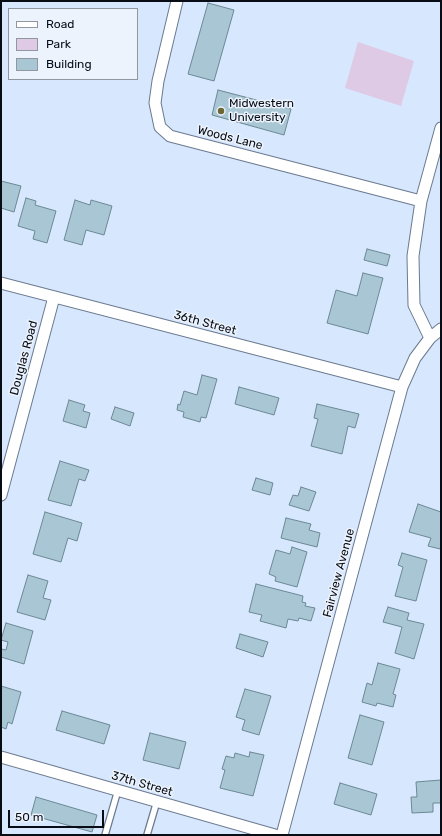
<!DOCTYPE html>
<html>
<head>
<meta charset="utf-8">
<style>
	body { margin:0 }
	#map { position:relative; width:442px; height:836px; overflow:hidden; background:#d6e7fe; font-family:Rubik,sans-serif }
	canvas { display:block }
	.frame { position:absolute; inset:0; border:2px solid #080d15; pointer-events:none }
	.legend { position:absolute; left:8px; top:8px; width:130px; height:72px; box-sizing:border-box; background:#ecf3fd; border:1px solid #9197a0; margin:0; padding:5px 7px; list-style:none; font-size:12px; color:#080d15 }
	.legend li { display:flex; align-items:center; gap:8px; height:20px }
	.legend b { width:20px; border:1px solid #9197a0 }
	.scale { position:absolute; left:8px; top:810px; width:96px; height:18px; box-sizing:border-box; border:2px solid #080d15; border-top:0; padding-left:5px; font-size:12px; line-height:14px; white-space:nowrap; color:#080d15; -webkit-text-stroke:3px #ecf3fd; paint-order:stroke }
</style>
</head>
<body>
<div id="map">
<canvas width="442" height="836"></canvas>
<div class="frame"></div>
<ul class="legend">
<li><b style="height:5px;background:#fff"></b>Road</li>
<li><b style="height:11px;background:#decae4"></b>Park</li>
<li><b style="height:11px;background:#a8c6d3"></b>Building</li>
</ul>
<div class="scale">50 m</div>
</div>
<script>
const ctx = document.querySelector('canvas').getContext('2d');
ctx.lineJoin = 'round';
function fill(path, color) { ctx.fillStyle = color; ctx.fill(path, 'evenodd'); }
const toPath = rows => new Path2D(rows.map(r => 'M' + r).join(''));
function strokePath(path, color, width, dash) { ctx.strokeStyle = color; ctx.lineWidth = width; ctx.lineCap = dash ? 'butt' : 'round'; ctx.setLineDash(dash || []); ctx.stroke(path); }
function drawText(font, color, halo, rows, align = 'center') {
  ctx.font = font + ' Rubik,sans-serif'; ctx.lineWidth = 3; ctx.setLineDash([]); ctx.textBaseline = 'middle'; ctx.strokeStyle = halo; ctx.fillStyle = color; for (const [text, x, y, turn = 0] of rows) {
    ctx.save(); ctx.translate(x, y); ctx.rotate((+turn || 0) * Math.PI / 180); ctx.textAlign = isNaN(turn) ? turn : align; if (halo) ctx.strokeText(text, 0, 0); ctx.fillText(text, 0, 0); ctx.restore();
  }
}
const green = toPath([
	[358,42,414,61,401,106,345,88]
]);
const building = toPath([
	[208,3,234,10,214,81,188,74,208,3],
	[218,90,291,109,284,135,212,115,218,90],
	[1,181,21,186,14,212,1,208,1,181],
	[26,198,36,201,35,205,56,211,47,243,33,239,35,231,18,226,26,198],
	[75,200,90,205,91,200,112,206,104,235,86,230,82,245,64,240,75,200],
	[367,249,390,255,387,266,364,260,367,249],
	[363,273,383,278,368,334,327,323,336,290,357,296,363,273],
	[202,375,217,379,206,418,201,417,200,422,183,417,184,412,177,410,178,404,180,405,184,391,197,395,202,375],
	[239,387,279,398,274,415,235,404,239,387],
	[69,400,85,405,83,411,90,413,86,428,63,421,69,400],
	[317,404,359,414,355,428,348,426,342,454,311,446,318,419,314,418,317,404],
	[115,407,134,413,130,426,111,419,115,407],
	[60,461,89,470,85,481,79,479,71,506,48,500,60,461],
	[256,478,273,483,270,495,252,490,256,478],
	[301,487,316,492,309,511,289,505,293,495,298,496,301,487],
	[418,504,441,512,441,545,440,549,428,546,431,538,409,532,418,504],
	[45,512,82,523,77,541,68,538,61,562,33,554,45,512],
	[286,518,311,524,309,530,320,533,317,547,281,538,286,518],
	[292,547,307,552,297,587,275,581,276,577,269,574,276,550,290,554,292,547],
	[402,553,427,560,416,601,395,596,403,567,398,565,402,553],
	[28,575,48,581,43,598,51,600,45,620,17,612,28,575],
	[256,584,303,596,302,602,306,603,305,606,315,608,311,621,299,618,298,621,288,619,286,628,260,621,262,615,249,612,256,584],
	[388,607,409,613,407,620,424,624,414,659,395,653,402,627,383,622,388,607],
	[6,623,33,631,24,664,1,657,1,649,6,650,8,642,1,640,6,623],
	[240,634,268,642,263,657,236,648,240,634],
	[378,663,400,669,393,694,396,695,393,707,377,703,376,706,362,702,367,683,372,685,378,663],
	[1,686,21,692,12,724,8,722,6,729,1,727,1,686],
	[245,689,271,696,259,735,242,730,245,720,236,717,245,689],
	[62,711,110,725,104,744,56,730,62,711],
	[360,715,384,722,372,765,348,758,360,715],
	[150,733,186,742,179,769,143,760,150,733],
	[250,752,264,755,253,796,220,788,225,770,222,769,226,756,234,758,235,753,249,757,250,752],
	[441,780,441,803,433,803,433,812,412,813,411,797,417,797,416,782,441,780],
	[340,783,377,794,371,815,334,804,340,783],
	[36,797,97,815,92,832,31,815,36,797]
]);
const lane = toPath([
	[105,835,118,790],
	[147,835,157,801]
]);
const street = toPath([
	[177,1,158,81,155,103,160,127,170,136,421,201],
	[1,283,402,387],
	[430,338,414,305,413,256,421,201,441,128],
	[1,495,54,297],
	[1,757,275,835],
	[282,835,402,387,415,358,430,338,441,329]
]);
const markers = [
	[221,111,4,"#6c6734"]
];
const poiNames = [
	["Midwestern",229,104],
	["University",229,118]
];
const streetNames = [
	["Woods Lane",230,138,14],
	["36th Street",205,323,15],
	["Douglas Road",24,358,-75],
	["Fairview Avenue",339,573,-75],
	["37th Street",142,784,16]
];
fill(green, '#decae4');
fill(building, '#a8c6d3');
strokePath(building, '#6c8894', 1);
strokePath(lane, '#6b7a8f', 8);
strokePath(street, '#6b7a8f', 13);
strokePath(lane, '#fff', 5.5);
strokePath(street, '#fff', 11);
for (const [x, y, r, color] of markers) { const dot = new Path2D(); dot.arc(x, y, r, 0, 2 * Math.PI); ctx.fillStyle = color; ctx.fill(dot); strokePath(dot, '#ecf3fd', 1.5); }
drawText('12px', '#080d15', '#ecf3fd', poiNames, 'left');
drawText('12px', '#080d15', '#ecf3fd', streetNames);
</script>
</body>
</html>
